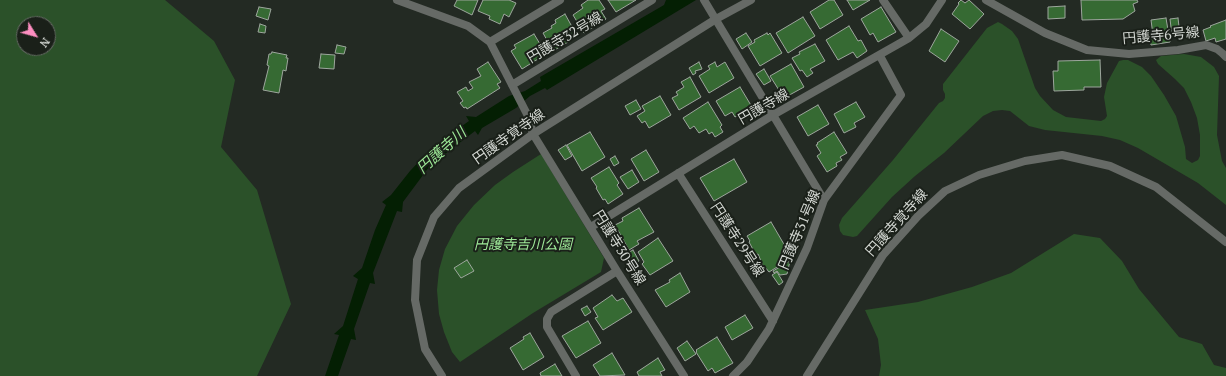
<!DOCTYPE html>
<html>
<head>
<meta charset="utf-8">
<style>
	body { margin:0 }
	#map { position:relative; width:1226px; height:376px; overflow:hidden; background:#232a23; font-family:"PT Serif",serif }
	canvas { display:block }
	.north { position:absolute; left:16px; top:16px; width:40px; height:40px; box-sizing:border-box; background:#1a2019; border:1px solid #646963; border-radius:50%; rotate:127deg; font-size:11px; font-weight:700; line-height:16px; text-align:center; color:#d3d7d2 }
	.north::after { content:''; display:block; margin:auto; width:14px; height:18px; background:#fd8ec0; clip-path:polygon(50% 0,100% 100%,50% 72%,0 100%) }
</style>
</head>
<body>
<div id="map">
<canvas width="1226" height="376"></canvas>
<div class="north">N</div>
</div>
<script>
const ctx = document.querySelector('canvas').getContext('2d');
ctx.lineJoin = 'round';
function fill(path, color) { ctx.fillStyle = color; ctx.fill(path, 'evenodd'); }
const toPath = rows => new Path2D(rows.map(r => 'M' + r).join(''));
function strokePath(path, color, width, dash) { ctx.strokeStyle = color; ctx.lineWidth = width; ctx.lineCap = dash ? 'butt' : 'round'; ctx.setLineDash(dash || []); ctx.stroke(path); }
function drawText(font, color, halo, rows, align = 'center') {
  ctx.font = font + ' "PT Serif","Noto Sans JP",serif'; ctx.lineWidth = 4; ctx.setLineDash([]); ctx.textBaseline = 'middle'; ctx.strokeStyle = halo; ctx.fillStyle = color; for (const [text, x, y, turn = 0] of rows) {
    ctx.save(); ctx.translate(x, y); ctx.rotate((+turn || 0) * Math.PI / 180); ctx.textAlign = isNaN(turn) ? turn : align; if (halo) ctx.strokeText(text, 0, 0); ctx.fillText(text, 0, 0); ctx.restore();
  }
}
const green = toPath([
	[0,0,165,0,214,41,235,80,221,147,257,190,291,304,257,376,0,376],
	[24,24,48,24,48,48,24,48],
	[998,22,1002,24,1012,31,1018,39,1035,88,1040,96,1053,110,1066,117,1101,121,1105,119,1107,116,1104,97,1107,83,1119,61,1123,60,1128,60,1142,67,1151,76,1164,95,1176,116,1185,147,1186,159,1192,163,1198,160,1200,156,1200,135,1197,118,1191,102,1184,88,1175,79,1158,64,1156,60,1161,56,1184,54,1201,57,1214,67,1219,76,1217,135,1222,161,1226,168,1226,205,1198,183,1138,148,1120,140,1102,136,1045,130,1029,126,1010,111,1002,110,993,111,983,116,944,153,915,176,892,197,857,236,853,237,843,235,840,231,839,225,842,218,893,160,939,103,943,101,945,98,945,94,943,90,943,84,987,28],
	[541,154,604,258,601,272,533,313,460,362,452,352,444,332,439,314,437,290,439,270,445,249,457,226,474,205,495,185,513,172],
	[1074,234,1100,238,1122,261,1139,289,1179,337,1202,344,1214,365,1226,368,1226,376,879,376,881,365,878,339,865,310,918,302,972,287,1011,273]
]);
const water = toPath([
	[666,0,696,0,547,90,545,88,530,96,516,108,482,128,478,135,475,131,445,154,443,153,429,167,403,202,402,212,397,211,373,273,375,284,370,283,354,329,356,340,351,339,338,376,325,376,339,335,334,334,343,326,358,279,353,276,362,268,375,230,386,205,382,202,391,195,410,171,426,154,445,138,469,121,466,116,476,117,509,96,525,91,541,81,540,77,664,5]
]);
const building = toPath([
	[457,0,478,0,472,15,454,6,457,0],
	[483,0,509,0,516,3,509,17,504,14,500,24,489,19,490,16,478,11,483,0],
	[588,0,599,0,605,9,601,11,606,19,584,33,573,15,583,8,581,5,588,0],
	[608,0,636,0,616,12,608,0],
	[829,0,834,0,843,15,820,29,810,12,829,0],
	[847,0,870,0,853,10,847,0],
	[961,0,965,3,969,0,984,14,970,29,952,14,959,4,958,3,961,0],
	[1081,0,1137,0,1138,2,1133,4,1135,11,1123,19,1082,20,1081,0],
	[1065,6,1065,18,1048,19,1048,7,1065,6],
	[259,7,271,9,268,20,256,16,259,7],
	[881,7,896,32,878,42,873,33,870,35,861,19,881,7],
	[565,14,576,34,567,39,568,42,553,51,543,33,552,28,551,26,556,23,555,20,565,14],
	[803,17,815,36,788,53,776,33,803,17],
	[1166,18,1170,42,1151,45,1149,35,1153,35,1151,20,1166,18],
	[1178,18,1180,35,1172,36,1170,19,1178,18],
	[1226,20,1226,39,1216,42,1215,38,1206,41,1203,30,1211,27,1210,26,1226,20],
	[260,24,266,26,265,33,258,32,260,24],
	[849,26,858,41,861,40,867,51,857,58,853,52,838,60,826,40,849,26],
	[941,29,959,41,945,62,929,51,941,29],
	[746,33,752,42,742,49,736,39,746,33],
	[767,33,768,35,770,33,782,53,760,66,748,46,755,42,754,40,767,33],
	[534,34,546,54,522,69,511,51,516,48,514,45,534,34],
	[815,44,825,61,810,69,813,73,807,77,802,70,800,71,792,58,800,54,799,52,815,44],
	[337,45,346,47,344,54,335,53,337,45],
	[272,52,287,55,286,58,288,58,286,71,283,70,279,93,263,90,269,66,267,65,269,54,271,54,272,52],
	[321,54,335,55,334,69,319,68,321,54],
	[1100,60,1101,87,1084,87,1084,90,1054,91,1053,71,1058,71,1058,61,1100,60],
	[488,62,501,82,497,84,500,88,467,109,466,107,464,108,460,103,463,101,457,92,466,87,468,91,473,88,469,82,481,76,477,69,488,62],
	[699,62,702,69,695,71,696,73,693,75,689,68,699,62],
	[715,62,717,67,725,62,734,78,709,93,699,76,710,69,708,66,715,62],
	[791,64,804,87,784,98,770,76,791,64],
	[764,69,771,81,764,85,756,74,764,69],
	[690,77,701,97,679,110,672,98,678,95,676,92,684,87,681,82,690,77],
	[740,87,752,107,735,117,732,112,725,116,716,101,740,87],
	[660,96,671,115,649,128,645,121,642,123,637,116,645,111,642,106,660,96],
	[636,100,641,109,630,115,625,106,636,100],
	[708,102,722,125,720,127,723,132,715,137,712,132,709,134,706,129,699,133,694,126,690,129,683,118,708,102],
	[856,102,865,117,854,123,856,127,844,133,834,114,856,102],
	[818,105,829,124,808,136,797,117,818,105],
	[590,132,605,157,582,171,567,145,590,132],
	[834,132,847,153,840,157,842,160,836,163,837,166,827,172,817,156,821,153,816,145,818,144,817,143,834,132],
	[566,145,572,156,565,160,558,150,566,145],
	[646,150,659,172,644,181,631,159,646,150],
	[615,156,619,163,614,166,610,159,615,156],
	[734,159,747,182,714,201,700,178,734,159],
	[609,167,619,183,617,185,623,194,608,204,605,199,603,200,596,188,597,187,591,178,609,167],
	[632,170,639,182,628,189,620,177,632,170],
	[639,208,654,232,637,241,639,244,629,250,615,225,623,221,622,218,639,208],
	[771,222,792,258,769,272,765,267,764,268,758,254,756,255,749,242,750,241,747,236,771,222],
	[658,238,673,261,650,275,642,264,644,262,638,252,658,238],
	[633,250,639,261,628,267,622,256,633,250],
	[467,260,474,271,461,278,454,268,467,260],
	[790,261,787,274,780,275,777,271,774,273,773,271,790,261],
	[777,272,783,282,779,285,772,275,777,272],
	[680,273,690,292,666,307,655,290,670,282,669,280,680,273],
	[612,295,617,301,623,298,632,312,603,330,595,318,598,317,593,308,612,295],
	[587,306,591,312,585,316,581,309,587,306],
	[745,315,753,328,732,340,725,327,745,315],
	[588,321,601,343,576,358,562,336,588,321],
	[530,333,544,357,523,370,510,348,524,339,523,337,530,333],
	[717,337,733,363,715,373,712,368,708,371,696,352,697,351,696,350,717,337],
	[687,341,696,354,685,361,677,348,687,341],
	[612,353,625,375,600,376,593,365,612,353],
	[658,358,665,370,660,372,662,376,639,376,637,372,658,358],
	[555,364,562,376,541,376,540,373,555,364]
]);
const minor = toPath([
	[397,0,468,26,490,42,529,118,533,134,617,271,684,376],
	[704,0,824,200],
	[883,0,909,38],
	[986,0,1045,33,1087,50,1129,54,1178,50,1206,45,1217,49,1222,53,1226,57],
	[490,42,560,0],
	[512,85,652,0],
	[678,173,773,321],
	[591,227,773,115,909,38,926,24,942,0],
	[576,376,547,327,547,319,551,312,617,271],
	[733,376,747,362,769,329,807,248,824,200,901,95,880,56]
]);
const tertiary = toPath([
	[442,376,425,349,415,300,417,260,434,217,459,188,533,134,716,19,751,0],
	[807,376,883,255,918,216,945,191,979,175,1025,161,1062,155,1110,166,1156,187,1226,242]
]);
const streetNames = [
	["円護寺6号線",1161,36,-5],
	["円護寺32号線",565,38,-31],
	["円護寺線",764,107,-30],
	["円護寺覚寺線",509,137,-35],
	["円護寺覚寺線",897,223,-48],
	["円護寺31号線",800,230,-67],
	["円護寺29号線",737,240,57],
	["円護寺30号線",619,248,58]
];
const parkNames = [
	["円護寺吉川公園",523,245]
];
const waterNames = [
	["円護寺川",442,151,-42]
];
fill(green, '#2b5129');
fill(water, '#041f03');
fill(building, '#366a33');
strokePath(building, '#9da69d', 1);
strokePath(minor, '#666a66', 8);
strokePath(tertiary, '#666a66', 8);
drawText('14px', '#d3d7d2', '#1a2019', streetNames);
drawText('italic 14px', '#9fea99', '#1a2019', parkNames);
drawText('italic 15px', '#9de897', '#1a2019', waterNames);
</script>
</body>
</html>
